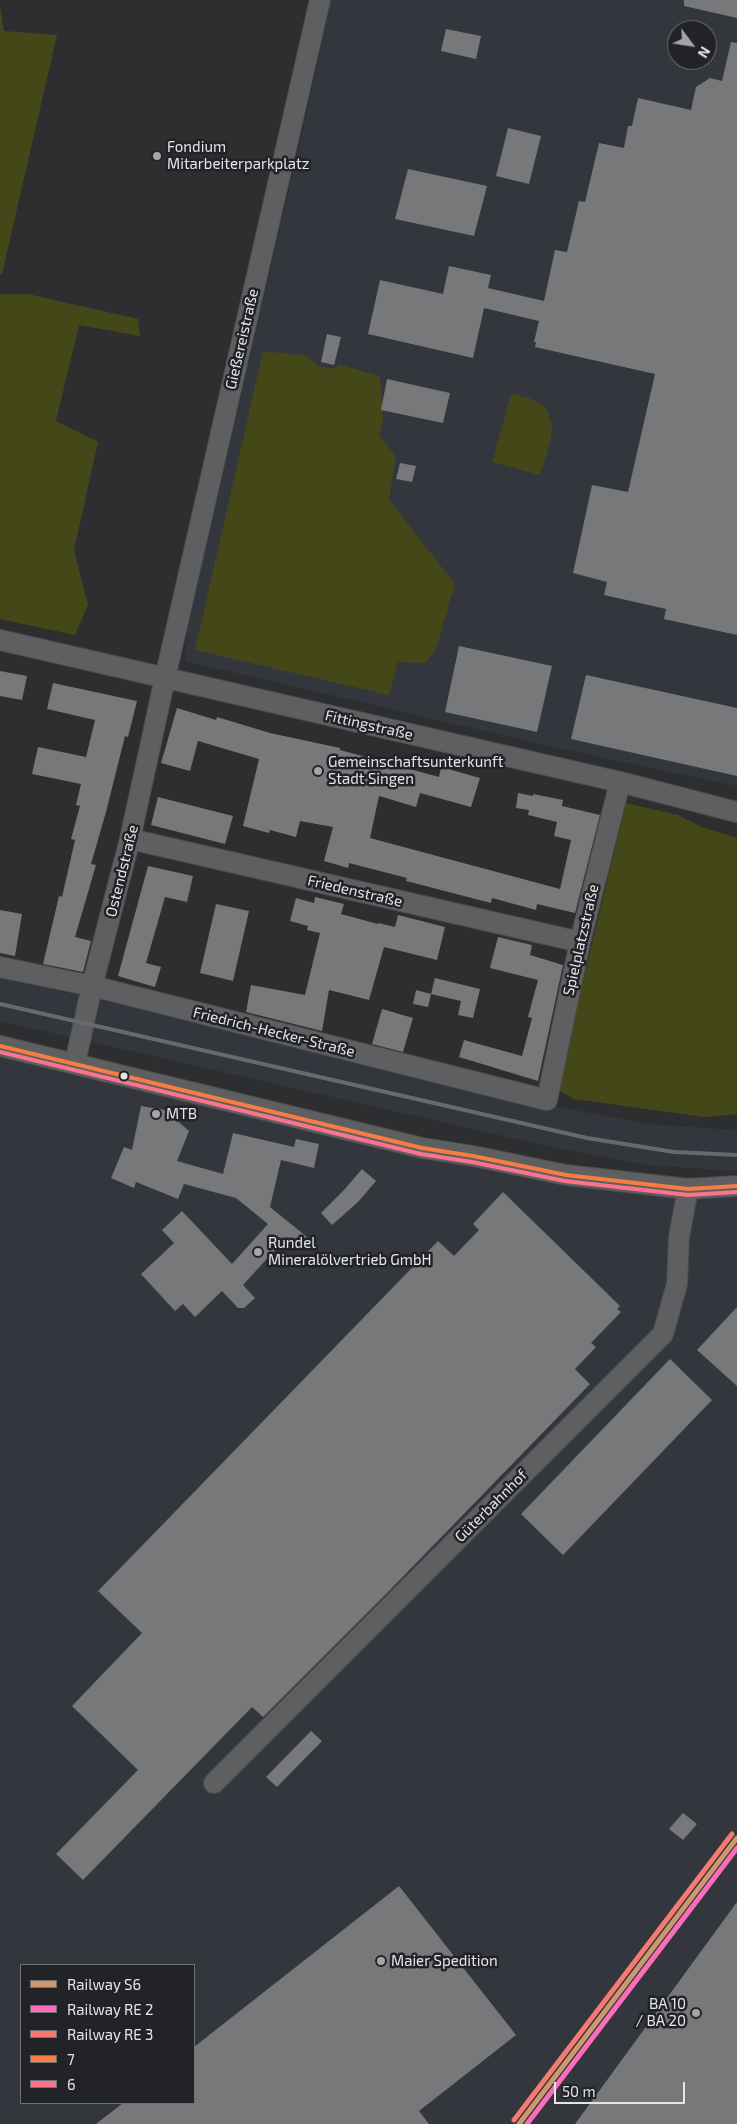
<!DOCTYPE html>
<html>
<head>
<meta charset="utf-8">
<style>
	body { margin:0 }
	#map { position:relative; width:737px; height:2124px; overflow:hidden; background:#2d2e30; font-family:"Exo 2",sans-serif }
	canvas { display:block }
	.legend { position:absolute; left:20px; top:1964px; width:175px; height:140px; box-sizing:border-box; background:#222327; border:1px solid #707174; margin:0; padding:6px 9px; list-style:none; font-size:15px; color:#e4e5e7 }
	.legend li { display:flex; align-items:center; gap:10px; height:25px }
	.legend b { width:25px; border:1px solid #707174 }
	.north { position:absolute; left:667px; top:20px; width:50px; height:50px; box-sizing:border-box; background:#222327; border:1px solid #707174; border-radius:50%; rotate:121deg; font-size:14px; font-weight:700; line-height:20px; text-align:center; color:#e4e5e7 }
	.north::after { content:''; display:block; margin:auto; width:18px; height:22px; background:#a4a5a7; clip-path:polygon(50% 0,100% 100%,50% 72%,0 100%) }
	.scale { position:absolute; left:554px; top:2082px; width:131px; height:22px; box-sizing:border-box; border:2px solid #e4e5e7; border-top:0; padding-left:6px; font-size:15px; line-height:18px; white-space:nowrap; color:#e4e5e7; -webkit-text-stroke:4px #222327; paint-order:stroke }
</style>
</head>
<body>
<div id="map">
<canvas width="737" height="2124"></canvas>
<ul class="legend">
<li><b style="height:6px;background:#cd976f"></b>Railway S6</li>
<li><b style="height:6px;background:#fb6dba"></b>Railway RE 2</li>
<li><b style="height:6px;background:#f57a6f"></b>Railway RE 3</li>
<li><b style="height:6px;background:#f77d43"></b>7</li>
<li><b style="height:6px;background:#fc738d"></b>6</li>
</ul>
<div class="north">N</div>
<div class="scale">50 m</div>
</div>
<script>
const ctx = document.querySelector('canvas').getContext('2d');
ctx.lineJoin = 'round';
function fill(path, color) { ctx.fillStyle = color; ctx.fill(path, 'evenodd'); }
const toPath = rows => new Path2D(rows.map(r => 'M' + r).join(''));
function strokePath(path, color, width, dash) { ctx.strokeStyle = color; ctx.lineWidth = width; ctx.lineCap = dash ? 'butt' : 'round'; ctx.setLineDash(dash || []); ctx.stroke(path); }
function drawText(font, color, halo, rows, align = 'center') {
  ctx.font = font + ' "Exo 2",sans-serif'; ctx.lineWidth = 5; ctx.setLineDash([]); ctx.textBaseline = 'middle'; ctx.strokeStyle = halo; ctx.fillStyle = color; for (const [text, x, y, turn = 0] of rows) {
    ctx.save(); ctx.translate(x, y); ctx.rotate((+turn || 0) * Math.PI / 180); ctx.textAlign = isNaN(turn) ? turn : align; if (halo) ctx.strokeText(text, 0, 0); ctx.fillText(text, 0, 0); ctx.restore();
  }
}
const built = toPath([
	[331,0,737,0,737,786,553,747,185,661,187,630,309,103],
	[677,30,707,30,707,60,677,60],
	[0,977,559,1107,647,1124,737,1130,737,1171,647,1165,551,1147,0,1021],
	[0,1046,422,1148,737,1186,737,2124,0,2124],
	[21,1965,194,1965,194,2103,21,2103]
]);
const green = toPath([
	[0,7,4,31,57,35,2,274,0,274],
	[0,294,28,294,138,319,140,336,79,325,56,421,98,442,74,550,88,605,75,635,0,619],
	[263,351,307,356,318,366,334,369,340,365,380,376,383,418,379,436,396,456,389,500,455,584,436,649,425,663,398,662,389,695,195,650],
	[511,394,526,397,541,404,548,412,552,425,551,439,540,475,492,462],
	[626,803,678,815,702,827,737,838,737,1114,704,1117,574,1099,557,1089]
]);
const building = toPath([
	[684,0,737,0,737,18,684,6],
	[446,29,481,36,476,59,441,51],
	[731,42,737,43,737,635,664,619,666,609,604,595,607,582,573,573,592,485,628,492,655,374,535,347,536,342,534,342,539,321,484,308,473,358,368,334,380,280,443,294,449,266,491,275,488,288,544,301,555,250,567,252,579,201,585,202,599,143,624,148,628,126,632,126,638,98,691,110,696,87,710,78,722,81],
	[508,128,541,136,529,184,496,176],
	[408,169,487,186,474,236,395,219],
	[327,334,341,337,334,365,321,362],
	[387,379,450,393,443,423,381,410],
	[400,463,416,466,412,482,396,479],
	[459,646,552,666,537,732,445,712],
	[0,671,27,676,22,700,0,696],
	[586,675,737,708,737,776,571,739],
	[53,683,137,701,128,737,125,736,106,812,91,864,96,865,75,937,91,941,83,972,43,964,59,896,62,897,75,840,71,839,80,806,76,805,81,784,32,774,38,747,86,757,95,720,47,709],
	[177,708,216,720,217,717,270,733,340,748,340,750,439,777,441,767,480,778,471,807,420,793,416,807,379,796,370,838,560,889,571,840,554,836,557,822,528,815,529,810,516,808,518,793,533,796,533,794,563,800,562,806,600,815,575,913,537,904,536,910,492,898,491,903,406,881,407,878,349,863,348,868,324,861,333,827,300,821,296,837,270,830,269,833,243,826,259,759,198,741,190,771,161,763],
	[158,797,233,816,225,844,151,825],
	[148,866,193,876,187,902,165,897,146,963,161,967,155,987,118,976],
	[315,897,344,904,341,914,378,924,379,923,395,927,398,915,445,927,437,960,384,947,369,1000,329,990,322,1031,246,1012,251,985,305,995,320,933,307,930,308,926,290,921,296,898,314,903],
	[216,904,249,911,233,981,200,973],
	[0,910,22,914,15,956,0,953],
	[498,937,532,945,530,955,563,965,538,1081,459,1057,464,1040,522,1056,532,1018,528,1017,538,980,490,968],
	[435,978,480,989,473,1018,458,1015,461,1001,431,994],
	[416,990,431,994,428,1007,413,1004],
	[382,1009,413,1018,403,1052,372,1044],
	[141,1106,165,1110,189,1131,177,1161,223,1174,233,1133,294,1147,296,1139,319,1144,314,1168,281,1160,270,1207,307,1237,297,1249,285,1239,243,1285,255,1298,244,1308,238,1308,222,1291,195,1317,183,1304,175,1311,141,1274,174,1243,162,1230,182,1211,232,1264,268,1224,236,1198,184,1184,178,1199,136,1182,134,1188,111,1178,124,1147,132,1150],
	[362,1169,376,1181,358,1202,332,1225,321,1213,344,1190],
	[503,1192,620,1306,617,1309,621,1312,591,1343,596,1347,575,1369,590,1384,390,1590,263,1717,252,1707,83,1880,56,1854,138,1770,72,1706,142,1633,98,1591,438,1241,454,1256,479,1230,473,1224],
	[737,1307,737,1386,697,1350],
	[670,1359,712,1400,563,1555,521,1514],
	[311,1731,322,1741,277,1787,266,1777],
	[683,1813,697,1824,683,1840,669,1829],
	[399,1886,516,2035,419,2111,429,2124,96,2124,123,2103,194,2103,194,2047],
	[737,1902,737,2124,575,2124]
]);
const minor = toPath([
	[0,640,620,782,737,812],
	[130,839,580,942],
	[0,967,92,986,547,1100,580,942,620,782],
	[0,1046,422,1148,473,1156,566,1175,688,1189,737,1186],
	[75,1063,92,986,130,839,165,678,320,0],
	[214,1783,663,1334,677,1284,679,1237,688,1189]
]);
const rail = toPath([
	[0,1004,587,1138,674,1152,737,1155]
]);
const bus1 = toPath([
	[0,1046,422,1148,473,1156,566,1175,688,1189,737,1186]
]);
const bus2 = toPath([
	[0,1052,421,1154,472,1162,565,1181,688,1195,737,1192]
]);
const rail1 = toPath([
	[519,2124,737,1838]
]);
const rail2 = toPath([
	[527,2124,737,1848]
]);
const rail3 = toPath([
	[514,2120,732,1834]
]);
const markers = [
	[157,156,5,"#a4a5a7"],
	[318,771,5,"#a4a5a7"],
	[124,1076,4.5,"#e4e5e7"],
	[156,1114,5,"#a4a5a7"],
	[258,1252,5,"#a4a5a7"],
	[381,1961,5,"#a4a5a7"],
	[696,2013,5,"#a4a5a7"]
];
const poiNames = [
	["Fondium",167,147],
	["Mitarbeiterparkplatz",167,164],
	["Gemeinschaftsunterkunft",328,762],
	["Stadt Singen",328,779],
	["MTB",166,1114],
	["Rundel",268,1243],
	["Mineralölvertrieb GmbH",268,1260],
	["Maier Spedition",391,1961],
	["BA 10",686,2004,"right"],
	["/ BA 20",686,2021,"right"]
];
const streetNames = [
	["Gießereistraße",242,339,-77],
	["Fittingstraße",369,725,13],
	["Ostendstraße",122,871,-76],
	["Friedenstraße",355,891,13],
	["Spielplatzstraße",581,940,-77],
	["Friedrich-Hecker-Straße",274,1032,14],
	["Güterbahnhof",491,1506,-45]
];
fill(built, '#34363d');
fill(green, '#444818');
fill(building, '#777879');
strokePath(minor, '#4b4c4d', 22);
strokePath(minor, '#5e5f60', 20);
strokePath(rail, '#68696a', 4);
strokePath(bus1, '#f77d43', 4);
strokePath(bus2, '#fc738d', 4);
strokePath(rail1, '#cd976f', 5);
strokePath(rail2, '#fb6dba', 5);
strokePath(rail3, '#f57a6f', 5);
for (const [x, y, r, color] of markers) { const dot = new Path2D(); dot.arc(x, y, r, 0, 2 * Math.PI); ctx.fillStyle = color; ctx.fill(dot); strokePath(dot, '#222327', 2); }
drawText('15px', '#e4e5e7', '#222327', poiNames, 'left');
drawText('15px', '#e4e5e7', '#222327', streetNames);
</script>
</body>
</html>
